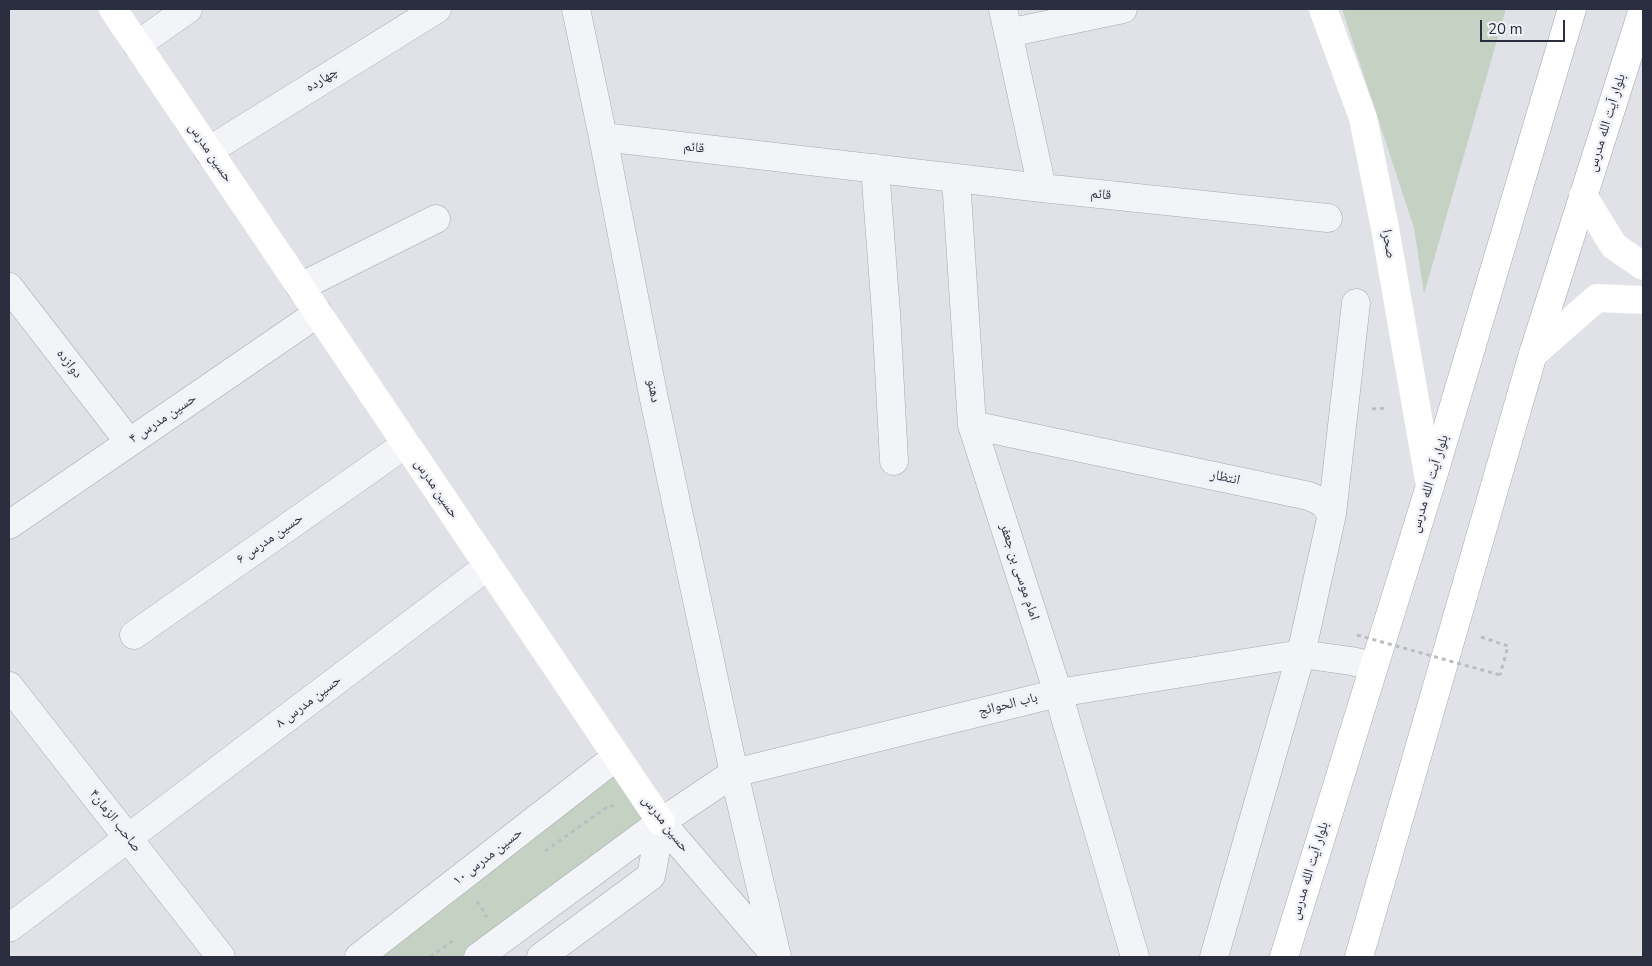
<!DOCTYPE html>
<html>
<head>
<meta charset="utf-8">
<style>
	body { margin:0 }
	#map { position:relative; width:1652px; height:966px; overflow:hidden; background:#e1e2e8; font-family:"Nunito Sans",sans-serif }
	canvas { display:block }
	.frame { position:absolute; inset:0; border:10px solid #2b2e3e; pointer-events:none }
	.scale { position:absolute; left:1480px; top:20px; width:85px; height:22px; box-sizing:border-box; border:2px solid #2b2e3e; border-top:0; padding-left:6px; font-size:15px; line-height:18px; white-space:nowrap; color:#2b2e3e; -webkit-text-stroke:4px #f0f1f6; paint-order:stroke }
</style>
</head>
<body>
<div id="map">
<canvas width="1652" height="966"></canvas>
<div class="frame"></div>
<div class="scale">20 m</div>
</div>
<script>
const ctx = document.querySelector('canvas').getContext('2d');
ctx.lineJoin = 'round';
function fill(path, color) { ctx.fillStyle = color; ctx.fill(path, 'evenodd'); }
const toPath = rows => new Path2D(rows.map(r => 'M' + r).join(''));
function strokePath(path, color, width, dash) { ctx.strokeStyle = color; ctx.lineWidth = width; ctx.lineCap = dash ? 'butt' : 'round'; ctx.setLineDash(dash || []); ctx.stroke(path); }
function drawText(font, color, halo, rows, align = 'center') {
  ctx.font = font + ' "Nunito Sans","Noto Naskh Arabic",sans-serif'; ctx.lineWidth = 5; ctx.setLineDash([]); ctx.textBaseline = 'middle'; ctx.strokeStyle = halo; ctx.fillStyle = color; for (const [text, x, y, turn = 0] of rows) {
    ctx.save(); ctx.translate(x, y); ctx.rotate((+turn || 0) * Math.PI / 180); ctx.textAlign = isNaN(turn) ? turn : align; if (halo) ctx.strokeText(text, 0, 0); ctx.fillText(text, 0, 0); ctx.restore();
  }
}
const green = toPath([
	[1342,9,1506,9,1424,294,1414,228],
	[614,767,648,815,461,957,370,957]
]);
const path = toPath([
	[1372,409,1388,408],
	[1481,637,1508,646,1500,675],
	[545,851,610,805,616,807],
	[477,901,487,917],
	[430,957,454,940]
]);
const street = toPath([
	[576,9,603,137,653,394,734,773,777,957],
	[1003,9,1042,188],
	[1008,33,1123,9],
	[137,45,188,9],
	[603,137,1042,188,1328,218],
	[208,151,437,9],
	[875,168,886,313,894,461],
	[956,178,972,425,1058,693,1135,957],
	[9,287,129,442],
	[300,287,436,219],
	[972,425,1309,496,1322,502,1332,514,1301,654,1214,957],
	[1332,514,1356,303],
	[9,525,318,313],
	[134,635,406,444],
	[9,686,221,957],
	[661,822,774,954],
	[9,928,488,566],
	[359,957,616,757],
	[478,957,661,822,734,773,1058,693,1301,654,1351,661,1373,666],
	[541,957,651,876,661,822]
]);
const secondary = toPath([
	[113,9,661,822],
	[1323,9,1363,118,1385,228,1430,486],
	[1583,196,1614,246,1643,266],
	[1533,354,1597,298,1643,300]
]);
const primary = toPath([
	[1284,957,1430,486,1572,9],
	[1359,957,1533,354,1643,9]
]);
const pathBridge = toPath([
	[1357,635,1500,675]
]);
const streetNames = [
	["چهارده",322,80,-32],
	["بلوار آیت الله مدرس",1607,123,-73],
	["قائم",694,148,7],
	["حسین مدرس",210,153,56],
	["قائم",1101,195,6],
	["صحرا",1388,244,80],
	["دوازده",69,364,52],
	["دهنو",653,391,79],
	["حسین مدرس ۴",163,419,-34],
	["انتظار",1225,478,12],
	["بلوار آیت الله مدرس",1430,484,-73],
	["حسین مدرس",436,489,56],
	["حسین مدرس ۶",270,539,-35],
	["امام موسی بن جعفر",1019,572,72],
	["حسین مدرس ۸",309,702,-37],
	["باب الحوائج",1008,705,-14],
	["صاحب الزمان۴",115,821,52],
	["حسین مدرس",665,824,52],
	["حسین مدرس ۱۰",488,857,-38],
	["بلوار آیت الله مدرس",1310,871,-73]
];
fill(green, '#c4d1c3');
strokePath(street, '#a7a8b2', 29);
strokePath(primary, '#a1a5b3', 29);
strokePath(path, '#bbbdc3', 3, [4, 4]);
strokePath(street, '#f3f4f7', 28);
strokePath(secondary, '#fff', 28);
strokePath(primary, '#fff', 28);
strokePath(pathBridge, '#bbbdc3', 3, [4, 4]);
drawText('14px', '#2b2e3e', '#f0f1f6', streetNames);
</script>
</body>
</html>
